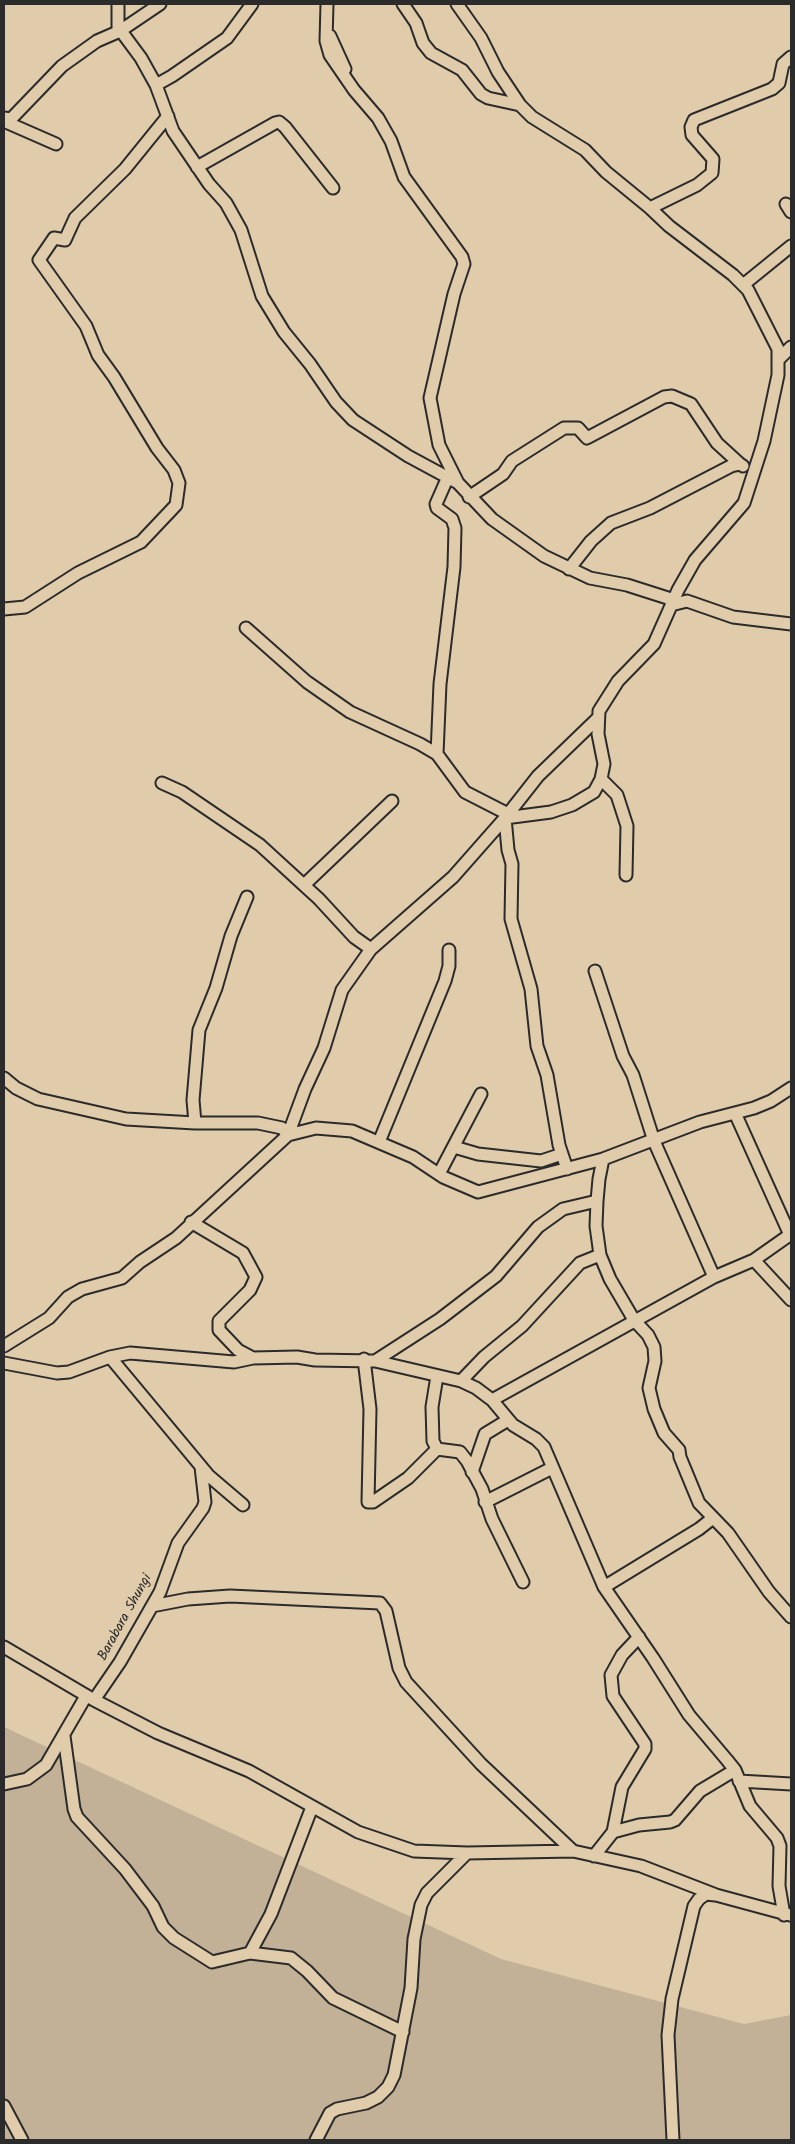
<!DOCTYPE html>
<html>
<head>
<meta charset="utf-8">
<style>
	body { margin:0 }
	#map { position:relative; width:795px; height:2144px; overflow:hidden; background:#e0ccab; font-family:Kalam,sans-serif }
	canvas { display:block }
	.frame { position:absolute; inset:0; border:5px solid #2b2b2b; pointer-events:none }
</style>
</head>
<body>
<div id="map">
<canvas width="795" height="2144"></canvas>
<div class="frame"></div>
</div>
<script>
const ctx = document.querySelector('canvas').getContext('2d');
ctx.lineJoin = 'round';
function fill(path, color) { ctx.fillStyle = color; ctx.fill(path, 'evenodd'); }
const toPath = rows => new Path2D(rows.map(r => 'M' + r).join(''));
function strokePath(path, color, width, dash) { ctx.strokeStyle = color; ctx.lineWidth = width; ctx.lineCap = dash ? 'butt' : 'round'; ctx.setLineDash(dash || []); ctx.stroke(path); }
function drawText(font, color, halo, rows, align = 'center') {
  ctx.font = font + ' Kalam,sans-serif'; ctx.lineWidth = 4.5; ctx.setLineDash([]); ctx.textBaseline = 'middle'; ctx.strokeStyle = halo; ctx.fillStyle = color; for (const [text, x, y, turn = 0] of rows) {
    ctx.save(); ctx.translate(x, y); ctx.rotate((+turn || 0) * Math.PI / 180); ctx.textAlign = isNaN(turn) ? turn : align; if (halo) ctx.strokeText(text, 0, 0); ctx.fillText(text, 0, 0); ctx.restore();
  }
}
const green = toPath([
	[4,1727,501,1959,744,2024,791,2015,791,2140,4,2140]
]);
const minor = toPath([
	[118,4,118,27,141,58,156,85,173,131,209,184,226,203,241,230,262,296,284,332,310,364,336,402,353,420,408,456,458,483,492,519,544,556,590,578,627,585,674,600],
	[327,4,326,41,330,55,354,90,378,118,391,141,404,177,462,257,464,264,454,294,430,398,439,445,458,483],
	[457,4,481,38,498,72,520,105],
	[330,36,345,69],
	[156,85,172,76,227,38,252,4],
	[4,118,11,119,62,66,97,41,120,31,160,4],
	[8,123,56,144],
	[197,167,275,123,279,122,285,127,333,188],
	[786,204,791,212],
	[650,208,697,185,712,173,713,159,692,135,691,127,694,120,772,89,779,83,783,64,791,57],
	[743,285,791,246],
	[779,359,791,347],
	[469,497,503,474,512,461,564,428,578,428,587,438,664,397,672,396,691,404,717,443,740,464],
	[569,569,591,541,611,523,650,508,731,466,740,464,743,466],
	[671,605,687,601,733,617,791,624],
	[4,609,25,607,78,573,141,542,176,505,179,483,174,470,157,448,114,377,98,355,86,326,39,260,54,238,65,240,75,218,125,169,168,116],
	[246,628,307,682,350,712,420,744,437,754,465,792,510,815],
	[437,754,440,684,454,567,455,528,452,519,437,508,436,504,447,479],
	[601,779,617,795,627,826,626,875],
	[162,783,182,792,260,845,319,899,354,937,371,949],
	[304,885,392,801],
	[595,971,623,1056,633,1075,654,1141,714,1277],
	[4,1078,16,1088,38,1099,126,1119,195,1123,258,1123,282,1128,288,1135,316,1128,352,1131,413,1157,443,1177,478,1192,603,1159,700,1122,754,1108,771,1101,791,1088],
	[735,1113,790,1235],
	[195,1123,193,1100,199,1030,216,988,231,936,247,897],
	[379,1142,445,981,449,966,449,950],
	[454,1147,478,1154,541,1161,562,1154],
	[603,1159,599,1179,597,1201,596,1226,600,1255,610,1279,634,1320,648,1335,654,1347,655,1361,649,1388,654,1409,664,1433,679,1450,680,1457,699,1503,728,1533,769,1592,791,1617],
	[567,1169,559,1145,547,1075,537,1046,531,989,511,919,512,864,508,850,505,818,538,776,597,719],
	[439,1174,481,1094],
	[191,1222,243,1253,256,1277,250,1290,219,1321,219,1330,238,1350,253,1358,297,1357,315,1360,375,1361,461,1381,476,1388,492,1400,513,1425,536,1439,544,1447,604,1587,653,1658,689,1715,727,1760,735,1770,750,1806,777,1838,780,1846,779,1886,784,1915],
	[754,1260,791,1300],
	[4,1346,49,1318,68,1297,82,1289,122,1278,140,1262,176,1238,288,1135,305,1089,324,1048,342,990,371,949,453,877,505,818,551,812,572,805,594,792,601,779,604,764,598,734,599,711,618,681,654,644,678,590,695,560,744,503,764,441,778,375,778,349,748,290,733,275,669,226,650,208,606,172,585,150,532,117,520,105,488,98,481,94,462,70,431,53,423,43,416,23,403,4],
	[110,1357,209,1476,243,1505],
	[364,1359,370,1409,368,1502,373,1502,408,1478,437,1449],
	[375,1361,440,1319,496,1276,538,1227,563,1209,597,1201],
	[4,1363,57,1373,69,1372,110,1357,130,1353,234,1362,253,1358],
	[437,1376,432,1407,433,1441,437,1449,460,1452,467,1461,482,1489,492,1519,523,1582],
	[461,1381,484,1357,522,1326,580,1263,600,1255],
	[492,1400,714,1277,754,1260,791,1234],
	[472,1472,485,1434,508,1420],
	[485,1502,552,1468],
	[604,1587,699,1529,713,1518],
	[152,1606,188,1599,230,1596,380,1603,386,1611,399,1668,406,1682,481,1764,573,1851],
	[4,1647,94,1700,158,1733,249,1771,358,1832,414,1851,467,1853,573,1851,641,1866,716,1895,790,1915],
	[94,1700,120,1662,160,1592,178,1543,203,1508,205,1502,201,1467],
	[64,1736,74,1809,77,1817,125,1869,153,1906,163,1927,174,1938,212,1962,250,1953,291,1958,307,1971,333,1998,403,2032],
	[739,1781,791,1784],
	[4,1784,27,1779,46,1765,86,1696],
	[613,1832,622,1787,645,1749,645,1744,613,1696,611,1675,622,1655,639,1637],
	[594,1856,613,1832,639,1825,670,1822,675,1820,700,1791,735,1770],
	[250,1953,271,1914,312,1807],
	[4,2106,22,2140],
	[316,2140,330,2113,337,2109,366,2103,378,2097,388,2087,394,2075,411,1988,414,1939,421,1905,427,1893,467,1853],
	[673,2140,668,2035,672,1999,694,1906,699,1899,706,1894,715,1895]
]);
const streetNames = [
	["Barabara Shungi",126,1618,-61]
];
fill(green, '#c2b196');
strokePath(minor, '#2b2b2b', 15);
strokePath(minor, '#e0ccab', 11);
drawText('14px', '#2b2b2b', '#e0ccab', streetNames);
</script>
</body>
</html>
